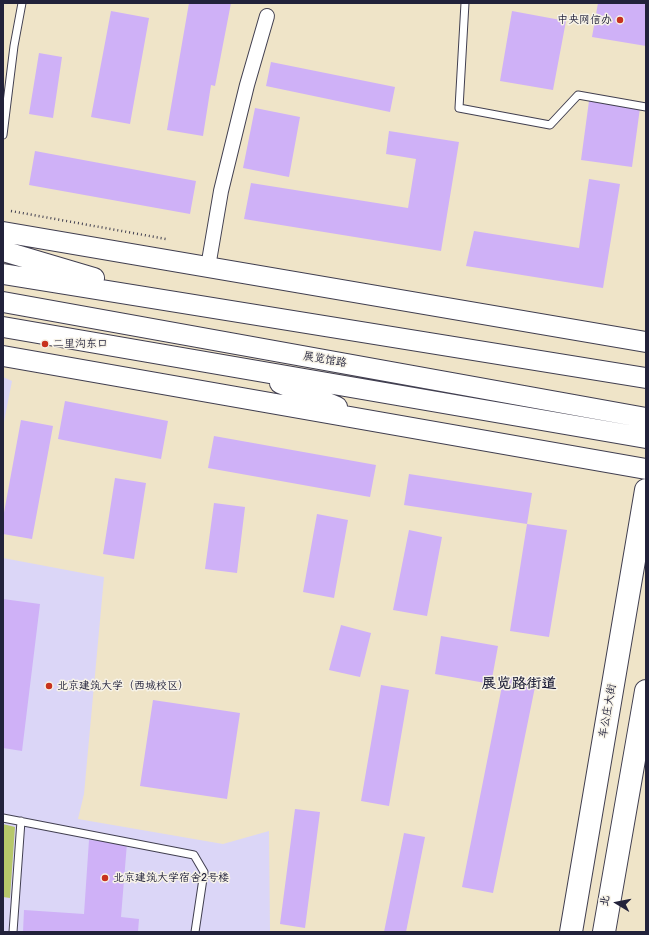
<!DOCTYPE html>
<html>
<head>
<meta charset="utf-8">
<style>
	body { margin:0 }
	#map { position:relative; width:649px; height:935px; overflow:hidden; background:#efe4c8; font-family:Pangolin,"LXGW WenKai TC",sans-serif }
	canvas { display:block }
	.frame { position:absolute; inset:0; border:4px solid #22223b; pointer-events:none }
	.north { position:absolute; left:597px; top:883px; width:40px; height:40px; -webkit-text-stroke:3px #f7f3e8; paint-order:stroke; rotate:280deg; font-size:11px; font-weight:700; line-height:16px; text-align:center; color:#22223b }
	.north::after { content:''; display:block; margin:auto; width:14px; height:18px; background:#22223b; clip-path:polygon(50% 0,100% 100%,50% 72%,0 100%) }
</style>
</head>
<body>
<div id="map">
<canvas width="649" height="935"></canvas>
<div class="frame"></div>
<div class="north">北</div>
</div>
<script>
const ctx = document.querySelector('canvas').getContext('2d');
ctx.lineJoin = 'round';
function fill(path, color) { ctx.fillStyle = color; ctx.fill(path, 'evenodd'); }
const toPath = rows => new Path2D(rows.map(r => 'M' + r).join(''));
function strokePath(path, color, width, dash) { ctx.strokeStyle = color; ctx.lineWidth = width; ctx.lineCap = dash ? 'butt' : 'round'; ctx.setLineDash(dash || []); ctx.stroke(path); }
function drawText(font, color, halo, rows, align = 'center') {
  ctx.font = font + ' Pangolin,"LXGW WenKai TC",sans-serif'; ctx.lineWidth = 3; ctx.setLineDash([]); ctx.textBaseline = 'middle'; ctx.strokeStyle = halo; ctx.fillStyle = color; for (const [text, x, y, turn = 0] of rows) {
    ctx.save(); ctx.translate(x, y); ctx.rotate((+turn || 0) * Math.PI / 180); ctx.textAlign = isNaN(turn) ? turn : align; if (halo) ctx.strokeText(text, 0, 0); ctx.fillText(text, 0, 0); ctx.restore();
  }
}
const built = toPath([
	[3,377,12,381,3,427],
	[3,558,104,577,84,794,78,819,223,844,269,831,270,932,3,932]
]);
const green = toPath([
	[3,824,15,827,10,898,3,897]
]);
const building = toPath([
	[189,3,231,3,215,86,211,85,203,136,167,130],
	[598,3,646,3,646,46,592,37],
	[111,11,149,18,130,124,91,117],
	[512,11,566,21,553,90,500,81],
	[39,53,62,57,53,118,29,114],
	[271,62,395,87,390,112,266,86],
	[589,101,640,108,632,167,581,160],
	[255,108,300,117,289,177,243,168],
	[389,131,459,142,441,251,244,219,251,183,408,208,416,159,386,154],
	[35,151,196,181,190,214,29,185],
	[589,179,620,184,603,288,466,266,474,231,579,248],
	[65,401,168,421,161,459,58,439],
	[21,420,53,426,32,539,3,534,3,518],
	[214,436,376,465,370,497,208,468],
	[409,474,532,493,527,524,567,530,549,637,510,631,527,524,404,505],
	[115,478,146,483,134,559,103,554],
	[214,503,245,507,237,573,205,569],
	[317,514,348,520,334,598,303,592],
	[409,530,442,537,427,616,393,610],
	[3,599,40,604,22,751,3,748],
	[341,625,371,633,360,677,329,670],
	[441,636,498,646,491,684,435,674],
	[504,676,536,682,493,893,462,887],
	[381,685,409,690,389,806,361,801],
	[153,700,240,713,227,799,140,786],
	[295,809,320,812,305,928,280,924],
	[404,833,425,837,406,932,384,932],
	[89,840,127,843,121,917,139,919,138,932,23,932,24,910,84,914]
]);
const path = toPath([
	[11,211,166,239]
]);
const lane = toPath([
	[465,3,459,108,550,125,578,95,646,107],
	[3,135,14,46,22,3],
	[3,818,194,855,204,872,195,932],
	[13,932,21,821]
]);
const street = toPath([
	[208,267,221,191,247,85,267,16]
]);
const secondary = toPath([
	[3,232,646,342],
	[3,251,94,278],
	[3,274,646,378],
	[3,302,646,418],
	[3,327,646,438],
	[3,356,646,469],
	[280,383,337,407]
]);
const primary = toPath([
	[571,932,646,490],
	[604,932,646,691]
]);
const markers = [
	[620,20,4,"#c8321e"],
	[45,344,4,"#c8321e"],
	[49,686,4,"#c8321e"],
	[105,878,4,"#c8321e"]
];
const poiNames = [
	["中央网信办",612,20,"right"],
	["二里沟东口",53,344],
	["北京建筑大学（西城校区）",57,686],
	["北京建筑大学宿舍2号楼",113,878]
];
const streetNames = [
	["展览馆路",325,360,10],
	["车公庄大街",608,711,-80]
];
const districtNames = [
	["展览路街道",519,684]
];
fill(built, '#dbd6f7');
fill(green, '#b7c86b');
fill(building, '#cfb1f7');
strokePath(lane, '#413f50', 9);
strokePath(street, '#413f50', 16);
strokePath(secondary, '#413f50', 22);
strokePath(primary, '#413f50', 24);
strokePath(path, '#413f50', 2.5, [1, 3]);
strokePath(lane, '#fff', 7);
strokePath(street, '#fff', 14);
strokePath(secondary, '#fff', 20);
strokePath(primary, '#fff', 22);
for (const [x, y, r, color] of markers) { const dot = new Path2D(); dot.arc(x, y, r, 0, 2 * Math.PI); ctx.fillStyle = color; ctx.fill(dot); strokePath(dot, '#f7f3e8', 1.5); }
drawText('11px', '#22223b', '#f7f3e8', poiNames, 'left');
drawText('11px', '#22223b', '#f7f3e8', streetNames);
drawText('bold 15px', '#22223b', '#f7f3e8', districtNames);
</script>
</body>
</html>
